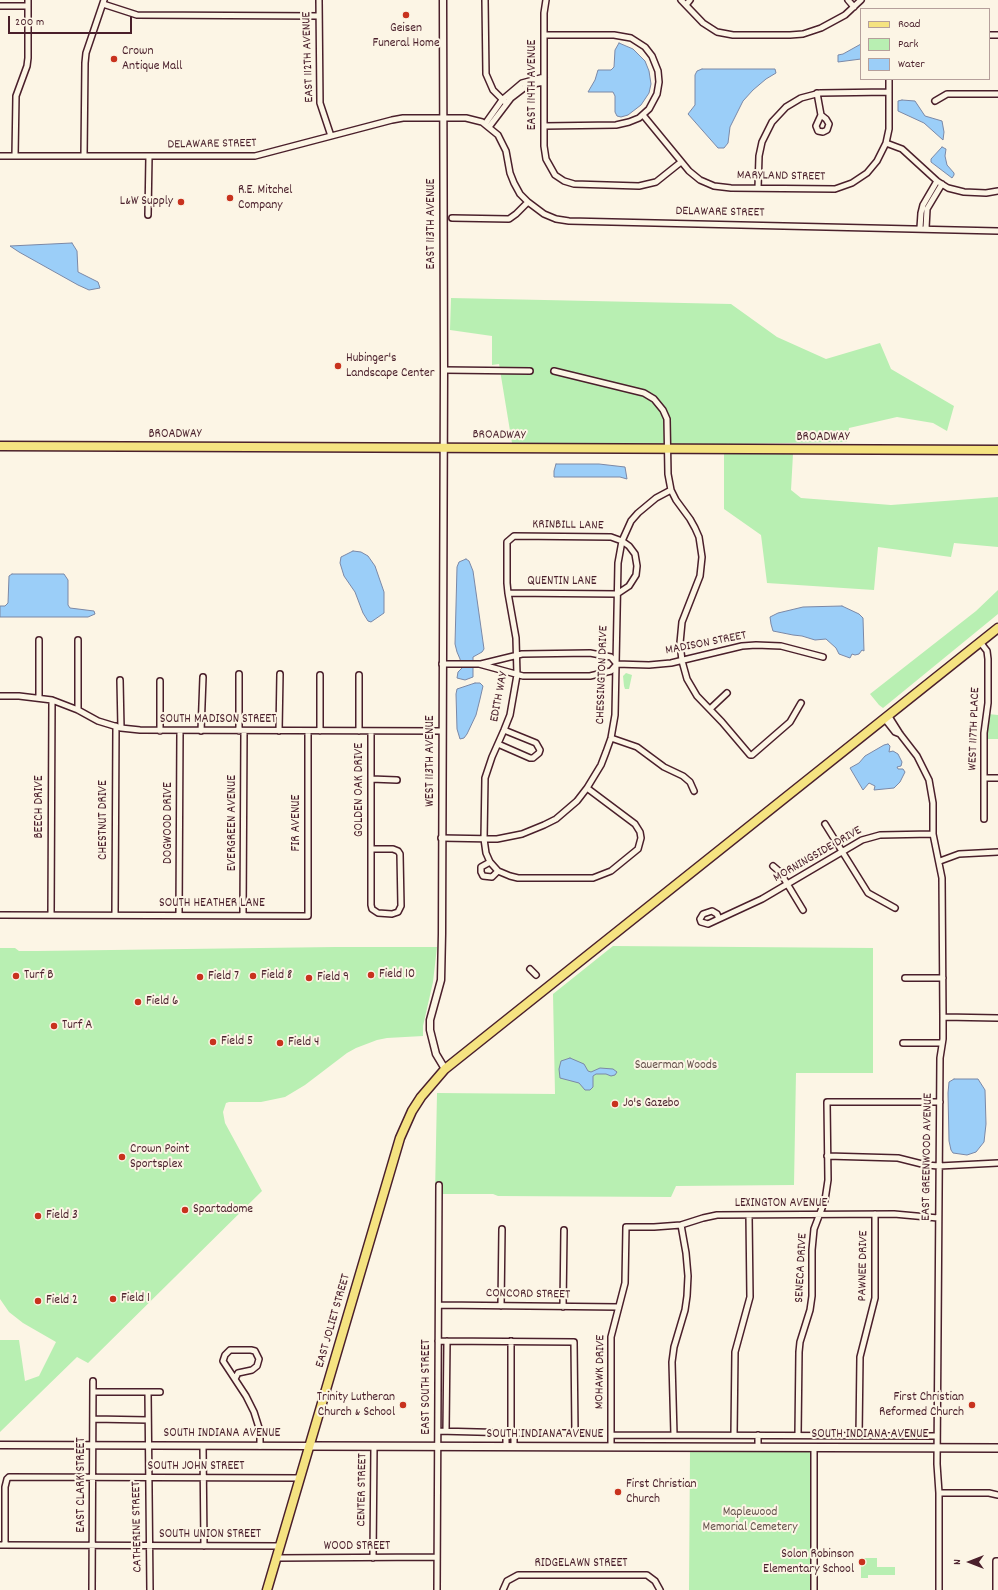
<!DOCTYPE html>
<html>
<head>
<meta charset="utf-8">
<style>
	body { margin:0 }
	#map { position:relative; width:998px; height:1590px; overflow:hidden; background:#fcf5e5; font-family:Dekko,sans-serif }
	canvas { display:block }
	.legend { position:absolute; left:860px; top:8px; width:130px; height:72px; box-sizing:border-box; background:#fcf5e5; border:1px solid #b59f9b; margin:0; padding:5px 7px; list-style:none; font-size:12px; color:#4a1f2b }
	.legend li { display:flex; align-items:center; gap:8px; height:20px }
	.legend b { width:20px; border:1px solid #b59f9b }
	.north { position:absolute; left:950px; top:1542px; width:40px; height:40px; -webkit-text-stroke:3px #fcf5e5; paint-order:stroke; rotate:270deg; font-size:11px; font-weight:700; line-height:16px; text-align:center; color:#4a1f2b }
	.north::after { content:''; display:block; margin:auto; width:14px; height:18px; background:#4a1f2b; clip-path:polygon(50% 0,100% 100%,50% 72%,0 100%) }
	.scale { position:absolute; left:8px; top:16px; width:124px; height:18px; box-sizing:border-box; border:2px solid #4a1f2b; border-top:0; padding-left:5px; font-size:12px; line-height:14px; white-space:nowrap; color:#4a1f2b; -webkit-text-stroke:3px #fcf5e5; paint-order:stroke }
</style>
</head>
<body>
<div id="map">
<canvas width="998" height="1590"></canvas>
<ul class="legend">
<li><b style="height:5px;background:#f5e381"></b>Road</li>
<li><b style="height:11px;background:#b8efb2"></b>Park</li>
<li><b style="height:11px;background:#9bcef8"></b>Water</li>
</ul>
<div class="north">N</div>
<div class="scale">200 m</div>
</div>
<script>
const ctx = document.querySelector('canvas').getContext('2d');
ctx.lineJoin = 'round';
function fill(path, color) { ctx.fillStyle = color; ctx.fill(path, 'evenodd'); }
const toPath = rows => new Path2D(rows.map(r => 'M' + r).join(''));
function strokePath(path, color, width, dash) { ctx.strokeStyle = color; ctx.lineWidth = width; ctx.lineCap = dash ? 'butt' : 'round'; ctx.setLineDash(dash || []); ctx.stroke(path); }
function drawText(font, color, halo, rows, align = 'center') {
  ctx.font = font + ' Dekko,sans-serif'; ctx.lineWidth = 4; ctx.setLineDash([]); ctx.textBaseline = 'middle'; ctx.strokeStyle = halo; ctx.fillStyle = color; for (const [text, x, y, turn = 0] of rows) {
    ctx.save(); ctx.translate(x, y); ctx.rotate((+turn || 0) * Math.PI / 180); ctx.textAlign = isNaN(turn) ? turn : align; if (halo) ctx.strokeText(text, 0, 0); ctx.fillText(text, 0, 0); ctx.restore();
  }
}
const green = toPath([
	[451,298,731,304,777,337,826,359,880,343,891,369,954,406,947,431,933,423,897,417,849,428,847,442,724,444,512,443,499,364,492,365,492,336,450,330],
	[724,454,793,454,791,490,801,498,891,505,998,497,998,547,954,543,951,557,878,547,874,590,767,583,761,535,724,509],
	[998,590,998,614,883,708,879,705,870,694,976,611],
	[626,673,632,675,629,689,625,689,624,686,623,676],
	[988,714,998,715,998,739,988,739],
	[613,946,873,948,873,1073,796,1073,794,1185,676,1186,671,1197,498,1196,493,1194,435,1194,437,1093,555,1094,553,994],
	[335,947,437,947,433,982,423,1026,423,1036,387,1038,377,1040,356,1048,347,1053,305,1085,285,1097,261,1102,229,1102,226,1103,223,1112,225,1123,262,1191,88,1363,77,1357,0,1432,0,1340,19,1340,25,1381,39,1376,56,1342,23,1323,9,1312,0,1299,0,948,15,948,19,951,37,951],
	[690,1451,808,1451,811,1453,810,1590,689,1590],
	[861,1558,877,1558,877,1567,895,1567,895,1575,868,1575,868,1578,861,1578]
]);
const water = toPath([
	[619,43,633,49,645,61,649,71,651,84,649,93,641,105,628,115,621,117,617,116,615,112,615,96,613,92,588,92,595,80,598,70,611,70,614,67,615,50,619,43],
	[861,44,861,59,838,62,838,55,843,54,861,44],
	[702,69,775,69,776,73,766,79,753,90,743,101,730,127,728,143,724,148,718,148,688,114,695,105,695,75,697,71,702,69],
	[902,100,915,101,925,116,942,121,944,132,943,140,924,123,898,111,898,101,902,100],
	[942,147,946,149,945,156,947,165,954,173,954,175,952,178,931,162,931,159,942,147],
	[72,243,77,251,78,272,98,282,100,288,89,290,78,285,19,252,10,246,72,243],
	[556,464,599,464,625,467,627,479,620,477,554,477,554,471,556,464],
	[353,551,361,552,368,556,375,566,384,592,384,613,371,622,368,621,363,613,355,592,344,576,340,563,341,557,353,551],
	[466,559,469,561,473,571,484,649,482,652,473,657,473,677,465,680,457,678,458,672,462,668,460,659,457,652,455,644,457,567,459,562,466,559],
	[12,574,64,574,68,580,68,605,70,608,94,611,95,614,88,617,0,617,0,606,5,606,8,603,9,576,12,574],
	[842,606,859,614,863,618,864,651,862,650,859,654,855,655,852,654,850,658,839,654,836,648,826,639,815,640,802,636,793,635,773,631,771,624,770,617,778,613,803,607,842,606],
	[475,683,480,683,483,686,480,699,476,715,467,734,464,738,460,739,457,729,456,694,457,689,475,683],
	[888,744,890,746,889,752,893,751,898,754,902,762,901,766,897,767,898,769,903,769,905,772,900,782,894,788,874,790,875,786,869,783,863,790,850,768,859,763,865,756,884,745,888,744],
	[570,1058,584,1064,588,1071,591,1072,600,1068,613,1069,617,1072,615,1075,611,1076,606,1074,596,1074,593,1076,593,1087,590,1090,585,1090,579,1083,560,1078,559,1069,561,1061,570,1058],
	[954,1079,978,1079,985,1090,986,1124,984,1142,976,1152,967,1155,953,1153,951,1150,949,1141,948,1093,949,1082,954,1079]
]);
const minor = toPath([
	[319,0,320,103,331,136],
	[485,0,486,74,493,90,506,103],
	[546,0,544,13,544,146,546,159,555,175,564,181,574,184,639,186,656,182,681,162],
	[681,0,703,23,717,32,733,35,790,35,803,34,821,28,845,15,861,0],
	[848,0,854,7],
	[103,4,137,15,319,16],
	[686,5,690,0],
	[0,6,28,6],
	[544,35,614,35,631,38,645,47,652,56,658,71,659,82,657,94,649,109,639,118,629,122,616,125,544,126],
	[989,35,998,35],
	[817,93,821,115,826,119,829,124,827,130,823,132,818,131,816,126,821,115],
	[935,101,947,94,998,94],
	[643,115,689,171,700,180,714,186,731,188,835,189,852,183,867,173,877,161,886,143,902,149,937,181,948,188,964,192,986,193,998,191],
	[485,124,502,100,522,83,544,77],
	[489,127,511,98,528,85,544,82],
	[886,143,889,129,889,79],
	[0,156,255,156,392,120,403,118,466,118,482,122,498,135,506,151,510,173,514,183,520,194,528,202],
	[15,156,16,96,27,66,28,58,28,0],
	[84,156,85,63,86,53,104,0],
	[758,188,759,156,762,142,772,122,786,107,801,98,820,93,889,92],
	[148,215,149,156],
	[452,218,509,219,516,214,528,202,544,214,556,219,569,221,998,231],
	[920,228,921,213,923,205,937,181],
	[926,228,927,209,942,184],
	[444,370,530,371],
	[554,371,644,393,654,399,663,410,667,419,668,474,671,490,676,500,690,519,695,528,699,537,702,557,700,576,682,622,680,643,682,661,687,679,697,696,722,722,750,755,752,755,790,722,801,703],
	[508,593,617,594,629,586,636,575,637,566,635,554,629,546,622,541,611,537,514,536,507,542,507,583,508,593,516,638,517,675,510,715,504,730,492,757,485,778,484,839,486,853,490,862,498,871,510,876,518,878,593,878,611,871,638,849,641,838,640,832,635,824,587,788],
	[39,640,39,697],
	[78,640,78,710],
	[980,642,987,651,988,659,988,703,984,733,984,819],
	[442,664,479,664,523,676,590,676,611,671,616,665],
	[481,664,522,654,590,653,611,657,616,663],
	[616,664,649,665,671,663,742,646,756,645,781,646,823,657],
	[239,674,239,731],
	[120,680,121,728],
	[0,696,19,696,52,700,78,710,98,721,121,728,140,730,442,731],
	[710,709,727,693],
	[888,715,900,734,917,756,929,780,933,803,933,834,942,878,943,1017,943,1039,940,1058,937,1464,939,1493,939,1590],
	[884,718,895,732,900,734],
	[160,731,160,681],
	[201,731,203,677],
	[279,731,280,674],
	[320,731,320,675],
	[359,731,359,675],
	[371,731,371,905,372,909,378,913,392,914,398,912,401,906,400,854,398,851,393,849,371,849],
	[611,738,637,747,664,767,683,776,690,782,694,791],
	[498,744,530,758,533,758,539,753,540,750,536,743,504,730],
	[984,778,998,778],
	[371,779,397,780],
	[825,824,868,893,895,908],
	[441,838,497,839,522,834,544,825,556,819,577,801,587,788,601,765,606,752,611,738,615,715,618,563,622,541,631,521,638,513,656,498,671,490],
	[940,861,959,854,998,852],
	[490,862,481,867,481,872,483,876,492,877,498,871],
	[773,866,780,872,803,910],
	[0,915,308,916,308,731],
	[51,915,52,700],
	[115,915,116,726],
	[179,915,180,731],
	[243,915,244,731],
	[719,919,717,914,712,911,703,914,700,919,701,922,708,924,762,899,862,840,880,835,933,834],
	[530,969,536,975],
	[905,978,943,978],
	[943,1017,998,1018],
	[903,1043,942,1043],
	[827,1156,898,1158,926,1165,939,1166,998,1163],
	[439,1305,618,1307],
	[501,1306,502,1229],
	[563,1307,564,1230],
	[511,1341,511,1432,514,1435,514,1447],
	[235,1379,238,1373,252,1370,257,1366,259,1359,255,1351,251,1350,230,1350,225,1355,223,1361,246,1396,254,1412,260,1431,260,1446],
	[93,1392,160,1392],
	[148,1392,150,1590],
	[93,1419,148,1420],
	[438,1431,516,1433,575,1433,574,1342,438,1341],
	[446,1431,447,1341],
	[611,1435,937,1436],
	[674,1435,672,1362,674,1347,685,1310,687,1296,688,1276,686,1253,681,1225],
	[734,1435,735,1352,750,1297,749,1215],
	[758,1435,758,1447],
	[798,1435,799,1352,800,1342,810,1310,812,1296,812,1250,814,1229,825,1200,828,1180,827,1102,940,1102],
	[859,1436,860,1357,875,1298,875,1214],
	[203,1446,204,1546],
	[506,1447,506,1435,511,1432],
	[611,1447,611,1337,625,1283,626,1227,654,1227,681,1225,703,1218,717,1215,894,1214,938,1218],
	[939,1493,989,1493,998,1495],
	[0,1545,280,1546],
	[5,1545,5,1487,7,1479,9,1477,300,1478],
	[277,1558,437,1557],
	[373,1558,374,1446],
	[92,1590,93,1381],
	[437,1590,439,1185],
	[503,1590,507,1581,518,1575,647,1575,655,1581,660,1590],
	[814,1590,814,1447],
	[996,1590,996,1561,998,1561]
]);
const tertiary = toPath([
	[443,0,444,370,442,934,441,980,430,1020,430,1030,436,1054,445,1069],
	[0,1445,310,1446]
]);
const secondary = toPath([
	[310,1446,998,1448]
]);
const primary = toPath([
	[0,446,998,450],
	[267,1590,400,1138,412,1111,421,1097,445,1069,998,628]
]);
const markers = [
	[406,15,4,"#c8321e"],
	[114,59,4,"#c8321e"],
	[230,198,4,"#c8321e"],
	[181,202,4,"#c8321e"],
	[338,366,4,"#c8321e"],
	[371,975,4,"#c8321e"],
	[16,976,4,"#c8321e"],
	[253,976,4,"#c8321e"],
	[200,977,4,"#c8321e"],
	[309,978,4,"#c8321e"],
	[138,1002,4,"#c8321e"],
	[54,1026,4,"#c8321e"],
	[213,1042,4,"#c8321e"],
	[280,1043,4,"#c8321e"],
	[615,1104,4,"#c8321e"],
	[122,1157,4,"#c8321e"],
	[185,1210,4,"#c8321e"],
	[38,1216,4,"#c8321e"],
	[113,1299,4,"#c8321e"],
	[38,1301,4,"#c8321e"],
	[403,1405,4,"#c8321e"],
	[972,1405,4,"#c8321e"],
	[618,1492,4,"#c8321e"],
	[862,1562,4,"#c8321e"]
];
const poiNames = [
	["Geisen",406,29,"center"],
	["Funeral Home",406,44,"center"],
	["Crown",122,52],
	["Antique Mall",122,67],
	["R.E. Mitchel",238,191],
	["Company",238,206],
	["L&W Supply",173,202,"right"],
	["Hubinger's",346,359],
	["Landscape Center",346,374],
	["Field 10",379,975],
	["Turf B",24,976],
	["Field 8",261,976],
	["Field 7",208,977],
	["Field 9",317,978],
	["Field 6",146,1002],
	["Turf A",62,1026],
	["Field 5",221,1042],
	["Field 4",288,1043],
	["Jo's Gazebo",623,1104],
	["Crown Point",130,1150],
	["Sportsplex",130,1165],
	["Spartadome",193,1210],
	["Field 3",46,1216],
	["Field 1",121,1299],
	["Field 2",46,1301],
	["Trinity Lutheran",395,1398,"right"],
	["Church & School",395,1413,"right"],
	["First Christian",964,1398,"right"],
	["Reformed Church",964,1413,"right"],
	["First Christian",626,1485],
	["Church",626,1500],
	["Solon Robinson",854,1555,"right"],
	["Elementary School",854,1570,"right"]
];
const streetNames = [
	["EAST 112TH AVENUE",309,57,-92],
	["EAST 114TH AVENUE",533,85,-90],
	["DELAWARE STREET",212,145,-1],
	["MARYLAND STREET",781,177,1],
	["DELAWARE STREET",720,213,1],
	["EAST 113TH AVENUE",432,224,-90],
	["BROADWAY",175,435],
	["BROADWAY",499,436,1],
	["BROADWAY",823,438],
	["KRINBILL LANE",568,526,1],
	["QUENTIN LANE",562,582],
	["MADISON STREET",706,644,-11],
	["CHESSINGTON DRIVE",603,675,-88],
	["EDITH WAY",500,697,-79],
	["SOUTH MADISON STREET",218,720],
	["WEST 117TH PLACE",975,729,-88],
	["WEST 113TH AVENUE",431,761,-90],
	["GOLDEN OAK DRIVE",360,790,-90],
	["BEECH DRIVE",40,807,-90],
	["CHESTNUT DRIVE",104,820,-90],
	["DOGWOOD DRIVE",169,823,-90],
	["EVERGREEN AVENUE",233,823,-90],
	["FIR AVENUE",297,823,-90],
	["MORNINGSIDE DRIVE",818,855,-30],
	["SOUTH HEATHER LANE",212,904],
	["EAST GREENWOOD AVENUE",928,1157,-89],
	["LEXINGTON AVENUE",781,1204],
	["PAWNEE DRIVE",864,1266,-89],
	["SENECA DRIVE",802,1268,-87],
	["CONCORD STREET",528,1295,1],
	["EAST JOLIET STREET",334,1321,-74],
	["MOHAWK DRIVE",601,1372,-89],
	["EAST SOUTH STREET",427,1387,-90],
	["SOUTH INDIANA AVENUE",222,1434],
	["SOUTH INDIANA AVENUE",545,1435],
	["SOUTH INDIANA AVENUE",870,1435],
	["SOUTH JOHN STREET",196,1467],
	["EAST CLARK STREET",82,1485,-90],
	["CENTER STREET",363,1490,-89],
	["CATHERINE STREET",138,1527,-91],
	["SOUTH UNION STREET",210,1535],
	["WOOD STREET",357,1547],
	["RIDGELAWN STREET",581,1564]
];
const parkNames = [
	["Sauerman Woods",676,1066],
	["Maplewood",750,1513],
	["Memorial Cemetery",750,1528]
];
fill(green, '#b8efb2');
fill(water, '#9bcef8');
strokePath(water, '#7b88a6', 1);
strokePath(minor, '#4a1f2b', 8);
strokePath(tertiary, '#4a1f2b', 9);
strokePath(secondary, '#4a1f2b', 10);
strokePath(primary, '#4a1f2b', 11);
strokePath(minor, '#fcf5e5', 5);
strokePath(tertiary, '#fcf5e5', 6);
strokePath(secondary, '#fcf5e5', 7);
strokePath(primary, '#f5e381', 8);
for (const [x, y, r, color] of markers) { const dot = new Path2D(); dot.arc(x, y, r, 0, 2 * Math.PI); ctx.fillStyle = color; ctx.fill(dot); strokePath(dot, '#fcf5e5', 1.5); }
drawText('13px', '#4a1f2b', '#fcf5e5', poiNames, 'left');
drawText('13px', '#4a1f2b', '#fcf5e5', streetNames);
drawText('13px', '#66534d', '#fcf5e5', parkNames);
</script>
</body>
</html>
